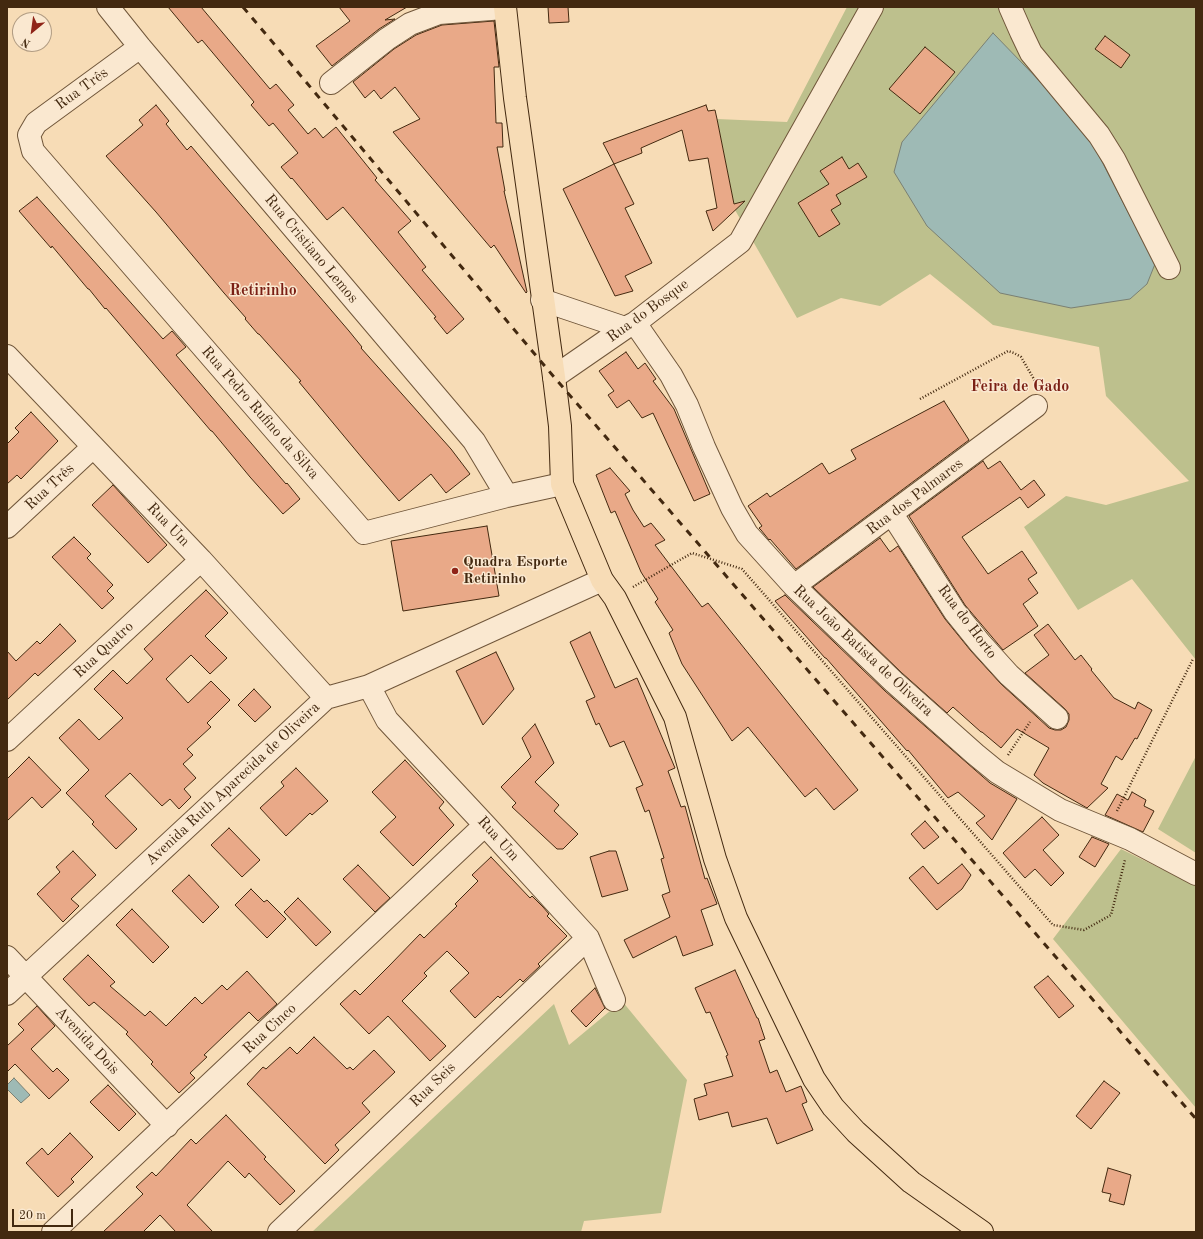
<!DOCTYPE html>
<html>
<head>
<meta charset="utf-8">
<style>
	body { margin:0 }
	#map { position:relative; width:1203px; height:1239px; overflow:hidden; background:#f7dcb6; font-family:"Old Standard TT",serif }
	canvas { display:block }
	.frame { position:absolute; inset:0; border:8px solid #432910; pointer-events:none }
	.north { position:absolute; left:12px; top:12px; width:40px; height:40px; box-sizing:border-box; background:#fae8d0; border:1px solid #b19c83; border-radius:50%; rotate:209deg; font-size:11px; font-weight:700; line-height:16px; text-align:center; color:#432910 }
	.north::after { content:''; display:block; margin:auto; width:14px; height:18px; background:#8f2418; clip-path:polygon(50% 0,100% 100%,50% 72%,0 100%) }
	.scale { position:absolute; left:12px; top:1209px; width:61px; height:18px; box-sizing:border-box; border:2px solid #432910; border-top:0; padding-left:5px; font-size:12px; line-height:14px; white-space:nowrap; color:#432910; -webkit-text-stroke:3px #fae8d0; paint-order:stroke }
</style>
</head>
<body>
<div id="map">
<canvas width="1203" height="1239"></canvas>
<div class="frame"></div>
<div class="north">N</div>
<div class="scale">20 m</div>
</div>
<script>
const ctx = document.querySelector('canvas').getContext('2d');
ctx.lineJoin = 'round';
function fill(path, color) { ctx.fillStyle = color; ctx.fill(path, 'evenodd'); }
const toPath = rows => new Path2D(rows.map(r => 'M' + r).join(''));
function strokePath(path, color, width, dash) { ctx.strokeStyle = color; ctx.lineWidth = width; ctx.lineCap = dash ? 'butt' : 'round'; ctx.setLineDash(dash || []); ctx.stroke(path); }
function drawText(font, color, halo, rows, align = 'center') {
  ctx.font = font + ' "Old Standard TT",serif'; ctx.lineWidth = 3; ctx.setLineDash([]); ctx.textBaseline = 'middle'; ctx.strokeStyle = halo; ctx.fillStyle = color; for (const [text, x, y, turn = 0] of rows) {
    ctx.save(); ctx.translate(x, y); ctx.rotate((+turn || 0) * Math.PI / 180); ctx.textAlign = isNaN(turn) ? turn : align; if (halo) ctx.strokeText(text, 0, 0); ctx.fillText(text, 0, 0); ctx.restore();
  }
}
const green = toPath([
	[847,7,1196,7,1196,660,1132,579,1078,610,1024,527,1066,496,1106,505,1189,481,1106,396,1099,347,993,325,930,274,880,306,841,298,797,318,735,210,717,119,787,122],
	[1196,756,1196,853,1158,829],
	[1121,849,1196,886,1196,1108,1053,939],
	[622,1001,687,1080,661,1213,584,1221,581,1232,312,1232,554,1004,569,1045]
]);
const water = toPath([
	[993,33,1084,127,1155,264,1147,284,1130,299,1071,308,1000,293,927,226,894,172,902,142,993,33],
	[14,1078,30,1095,21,1103,7,1089,7,1085,14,1078]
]);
const building = toPath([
	[168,7,201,7,270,89,276,84,294,105,288,110,308,134,315,128,323,138,336,127,377,178,375,180,411,221,398,232,426,267,422,270,464,319,447,334,434,318,436,317,343,207,327,220,292,178,291,179,281,167,298,153,273,123,269,126,251,105,254,102,202,40,198,43,168,7],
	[339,7,407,7,385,20,395,19,379,29,332,66,316,46,350,21,339,7],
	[548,7,568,7,569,22,549,23,548,7],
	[494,21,499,67,494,67,496,123,502,123,503,147,497,147,505,191,504,191,519,256,527,292,526,293,494,245,491,248,393,132,420,119,395,87,381,99,374,90,365,98,353,82,394,49,416,35,442,25,494,21],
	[1105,36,1130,55,1121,68,1095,49,1105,36],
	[925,47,955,72,920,114,889,89,925,47],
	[156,105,169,121,166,124,187,150,191,146,224,185,349,331,362,347,361,348,451,449,470,474,446,493,431,474,399,501,363,459,299,382,301,381,259,334,258,334,245,319,246,318,224,293,156,212,106,156,143,125,139,120,156,105],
	[706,105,708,111,715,110,717,119,734,204,745,201,713,231,706,211,717,208,708,158,689,161,682,130,641,148,642,153,614,164,603,143,706,105],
	[842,157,849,169,858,163,867,177,836,195,841,204,831,210,840,224,819,237,798,203,829,184,820,171,842,157],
	[614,164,634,204,625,208,652,263,625,276,633,291,615,296,563,189,614,164],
	[37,197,163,339,172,331,186,347,176,355,286,484,287,483,300,499,283,514,250,477,212,431,211,431,106,308,105,309,89,289,88,289,52,246,51,248,19,211,37,197],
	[626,352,638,369,645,363,656,379,653,381,674,409,710,494,694,501,653,413,642,418,629,400,617,408,608,395,614,391,599,371,626,352],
	[944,401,969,440,796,569,770,539,769,540,761,530,759,528,762,526,748,506,767,493,770,497,822,463,829,474,856,459,851,450,944,401],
	[31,412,58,441,21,479,17,475,7,484,7,444,19,432,15,428,31,412],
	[983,461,988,469,1000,461,1021,490,1034,480,1045,495,1028,508,1020,497,962,537,988,574,1022,551,1037,573,1028,579,1038,593,1023,604,1038,626,1003,650,965,605,909,516,983,461],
	[610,468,630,491,625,494,633,510,644,527,651,523,665,540,655,545,702,607,708,603,858,790,834,810,816,788,805,797,748,727,732,741,682,664,669,633,673,630,655,602,658,599,641,572,615,511,611,513,596,475,610,468],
	[113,485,167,545,148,563,92,505,113,485],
	[487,526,499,596,403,611,391,541,487,526],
	[74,537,91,554,87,558,113,585,107,591,114,598,102,609,52,557,74,537],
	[880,538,890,552,898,546,945,619,971,651,1001,684,1049,728,1055,730,1061,730,1066,727,1069,720,1069,714,1065,709,1025,673,1049,655,1034,635,1048,624,1075,660,1081,655,1092,669,1091,670,1114,698,1135,709,1138,702,1152,710,1137,739,1135,738,1122,760,1116,756,1101,784,1108,788,1087,808,1043,783,1034,775,1049,748,1017,729,1001,748,982,732,981,732,953,707,947,713,902,673,813,587,880,538],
	[206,590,228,613,205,636,227,658,210,674,191,655,166,679,188,703,211,681,230,700,207,723,211,727,187,749,193,755,183,764,196,778,184,789,191,797,179,809,170,799,162,806,130,773,105,796,137,829,116,849,92,824,94,822,66,793,89,770,59,738,79,719,99,740,123,718,94,689,113,670,127,684,153,659,144,649,206,590],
	[785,595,885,691,967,763,990,783,1017,799,992,840,976,823,985,816,958,792,948,798,908,750,907,751,826,658,825,658,775,601,785,595],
	[60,624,76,641,38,676,35,673,7,700,7,651,16,661,37,641,40,644,60,624],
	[590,632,615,688,637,678,675,768,668,771,681,807,685,806,705,879,707,878,717,904,701,910,713,945,683,956,676,936,633,958,624,940,670,917,662,895,670,892,661,859,664,858,649,810,645,812,636,788,643,785,624,741,610,747,599,723,596,725,586,701,595,697,570,642,590,632],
	[496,652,514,689,483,725,456,671,496,652],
	[254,689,271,707,255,722,238,705,254,689],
	[535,724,554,763,535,782,559,805,554,811,578,834,563,849,557,849,512,807,516,803,501,787,531,757,522,738,535,724],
	[29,757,61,790,42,808,32,797,7,821,7,779,29,757],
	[405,760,444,802,439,808,454,825,413,866,380,832,396,817,372,792,405,760],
	[296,768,328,801,312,815,310,813,286,836,260,808,284,786,281,782,296,768],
	[1132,792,1146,800,1144,806,1154,811,1143,832,1105,815,1117,794,1128,800,1132,792],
	[1042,817,1059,835,1043,850,1064,873,1051,886,1035,869,1025,878,1003,853,1042,817],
	[925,821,939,837,924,849,911,834,925,821],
	[229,828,260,860,242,877,211,845,229,828],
	[1092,837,1109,844,1095,867,1079,857,1092,837],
	[73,851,96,875,71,899,79,906,63,922,37,894,60,872,56,867,73,851],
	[609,851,616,851,628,890,602,897,590,857,609,851],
	[491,857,530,898,532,896,543,907,549,914,547,916,567,936,538,964,540,966,523,982,520,979,500,998,498,996,475,1018,450,991,469,973,447,951,424,973,427,976,402,1001,446,1046,430,1061,388,1016,369,1034,340,1004,355,990,360,995,389,966,420,934,424,938,457,906,455,904,478,881,472,875,491,857],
	[962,864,971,875,962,889,937,910,909,878,923,866,938,884,962,864],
	[358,865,390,898,375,912,343,879,358,865],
	[189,875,219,907,203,923,172,891,189,875],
	[251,889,264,902,267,900,286,919,267,938,235,905,251,889],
	[298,898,331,932,316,946,284,912,298,898],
	[132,909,169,947,153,963,116,925,132,909],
	[88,955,115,982,110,986,145,1016,150,1011,166,1026,195,997,202,1004,222,985,227,990,247,971,277,1004,258,1021,249,1012,204,1055,207,1057,190,1073,195,1078,179,1093,151,1064,153,1062,126,1034,128,1032,94,1002,89,1006,63,979,88,955],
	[735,970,757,1018,758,1018,765,1039,759,1041,770,1073,777,1070,786,1092,801,1086,807,1102,802,1104,813,1130,777,1144,767,1118,732,1127,728,1112,699,1120,694,1099,707,1095,704,1084,733,1076,726,1056,728,1055,710,1012,706,1013,695,988,735,970],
	[1048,976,1074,1006,1059,1018,1034,987,1048,976],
	[595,988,605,1008,586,1027,571,1011,595,988],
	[37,1006,55,1026,31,1049,53,1072,57,1068,69,1080,49,1099,15,1064,7,1072,7,1046,24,1030,18,1024,37,1006],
	[314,1037,347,1069,350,1067,353,1070,374,1050,395,1072,362,1103,370,1112,335,1145,339,1150,325,1164,247,1084,263,1067,266,1069,290,1047,297,1054,314,1037],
	[1104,1081,1120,1093,1091,1129,1076,1116,1104,1081],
	[108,1085,136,1114,119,1131,90,1102,108,1085],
	[226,1115,266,1157,264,1159,295,1191,280,1205,249,1173,245,1178,228,1161,187,1205,213,1232,176,1232,160,1215,143,1232,103,1232,143,1194,136,1187,152,1172,156,1176,191,1139,196,1144,226,1115],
	[70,1133,93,1157,71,1179,74,1182,58,1197,26,1163,42,1148,48,1155,70,1133],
	[1108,1168,1131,1175,1124,1205,1109,1201,1111,1194,1102,1192,1108,1168]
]);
const path = toPath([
	[920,399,1008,351,1014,353,1021,357,1038,386],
	[633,587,692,553,742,569,1053,925,1084,930,1111,915,1125,860],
	[1008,755,1030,722],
	[1117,811,1193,659]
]);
const minor = toPath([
	[108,7,140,47,474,441,507,496],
	[1010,7,1021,32,1031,53,1099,135,1114,159,1169,268],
	[140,47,36,123,29,135,33,151,364,533,507,496,562,484],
	[331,83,387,39,410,24,439,13,504,8],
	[542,300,625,328],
	[635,323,671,375,687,405,704,447,732,508,747,534,794,586,894,682,975,754,997,772,1060,810,1130,839,1196,874],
	[7,356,201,560,326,698],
	[554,377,625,328,635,323,740,242,872,7],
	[892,514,955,612,980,643,1009,675,1057,718],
	[7,527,93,447],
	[794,586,1036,406],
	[369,686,387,720,485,825,588,938,614,1000],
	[7,740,201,560],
	[7,957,167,1126],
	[7,994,326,698,369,686,602,580],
	[53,1232,485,825],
	[279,1232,588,938]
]);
const major = toPath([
	[505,7,515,98,554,377,560,426,562,484,602,580,615,598,675,717,715,859,736,918,814,1079,833,1107,856,1132,911,1182,982,1232]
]);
const rail = toPath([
	[243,7,554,377,1196,1119]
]);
const markers = [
	[455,571,4,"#8f2418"]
];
const streetNames = [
	["Rua Três",82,89,-36],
	["Rua Cristiano Lemos",311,249,50],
	["Rua do Bosque",648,311,-36],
	["Rua Pedro Rufino da Silva",260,413,49],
	["Rua Três",50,487,-43],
	["Rua dos Palmares",915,497,-37],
	["Rua Um",168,525,46],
	["Rua do Horto",967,622,53],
	["Rua Quatro",104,650,-43],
	["Rua João Batista de Oliveira",863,651,43],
	["Avenida Ruth Aparecida de Oliveira",233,784,-43],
	["Rua Um",498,839,48],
	["Rua Cinco",270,1029,-43],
	["Avenida Dois",87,1041,47],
	["Rua Seis",433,1085,-44]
];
const poiNames = [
	["Quadra Esporte",463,562],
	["Retirinho",463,579]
];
const neighbourhoodNames = [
	["Retirinho",263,291],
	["Feira de Gado",1020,387]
];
fill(green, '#bdc08d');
fill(water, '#9ebab5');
strokePath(water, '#7a8073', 1);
fill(building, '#e9a988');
strokePath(building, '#432910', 1);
strokePath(minor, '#70563a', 24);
strokePath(major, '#432910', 24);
strokePath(path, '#432910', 2.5, [1, 2]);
strokePath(minor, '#fae8d0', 22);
strokePath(major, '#f7dcb6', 22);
strokePath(rail, '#432910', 3, [7, 7]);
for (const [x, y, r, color] of markers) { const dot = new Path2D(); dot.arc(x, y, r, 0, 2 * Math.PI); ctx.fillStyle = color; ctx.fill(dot); strokePath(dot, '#fae8d0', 1.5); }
drawText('15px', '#432910', '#fae8d0', streetNames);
drawText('bold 15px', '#432910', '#fae8d0', poiNames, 'left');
drawText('bold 16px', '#7a1f14', '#fae8d0', neighbourhoodNames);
</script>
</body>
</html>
